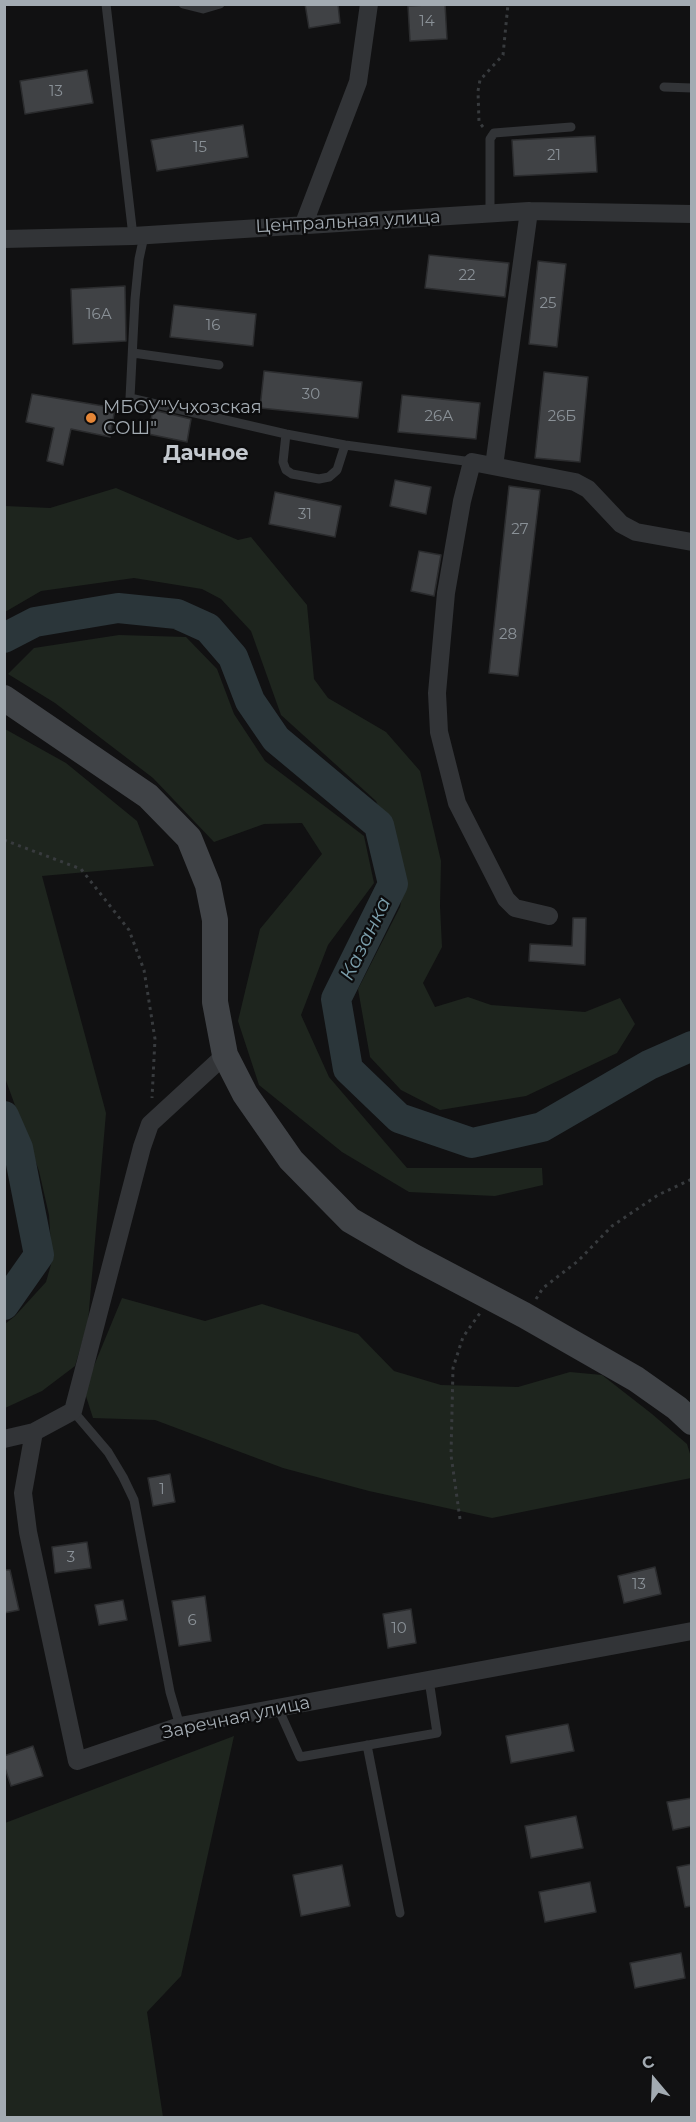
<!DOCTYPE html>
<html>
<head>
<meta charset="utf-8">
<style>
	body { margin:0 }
	#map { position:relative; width:696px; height:2122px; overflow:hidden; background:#111112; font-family:Montserrat,sans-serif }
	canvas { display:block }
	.frame { position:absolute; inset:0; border:6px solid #a3abb2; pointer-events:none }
	.north { position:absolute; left:624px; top:2050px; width:60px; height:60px; -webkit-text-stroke:4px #0c0c0d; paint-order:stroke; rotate:341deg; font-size:16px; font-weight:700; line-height:24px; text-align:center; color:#a3abb2 }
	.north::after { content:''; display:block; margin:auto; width:21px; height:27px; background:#a3abb2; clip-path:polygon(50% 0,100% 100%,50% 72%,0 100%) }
</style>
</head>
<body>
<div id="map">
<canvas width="696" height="2122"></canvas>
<div class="frame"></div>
<div class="north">С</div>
</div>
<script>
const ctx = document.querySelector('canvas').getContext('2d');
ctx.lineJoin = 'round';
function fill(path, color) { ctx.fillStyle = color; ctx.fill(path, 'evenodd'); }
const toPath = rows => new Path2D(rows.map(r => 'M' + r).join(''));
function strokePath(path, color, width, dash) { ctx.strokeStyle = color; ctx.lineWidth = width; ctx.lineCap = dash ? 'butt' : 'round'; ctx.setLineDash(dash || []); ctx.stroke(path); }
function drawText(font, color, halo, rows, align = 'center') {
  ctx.font = font + ' Montserrat,sans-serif'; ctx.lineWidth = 4.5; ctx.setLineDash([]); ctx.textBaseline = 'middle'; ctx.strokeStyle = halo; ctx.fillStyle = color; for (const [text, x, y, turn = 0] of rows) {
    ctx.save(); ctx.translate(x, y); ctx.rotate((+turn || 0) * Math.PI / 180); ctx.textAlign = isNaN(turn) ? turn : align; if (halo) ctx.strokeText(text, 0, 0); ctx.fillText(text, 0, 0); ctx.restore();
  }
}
const green = toPath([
	[116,488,238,540,251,537,307,605,314,679,328,698,386,732,420,771,441,861,440,906,442,947,423,983,435,1007,468,997,491,1005,585,1012,620,998,635,1024,617,1053,526,1096,440,1110,401,1090,370,1057,358,989,400,907,405,884,401,862,376,801,281,715,251,631,221,599,202,589,134,578,41,591,5,612,5,506,50,508],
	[119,635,186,637,217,669,234,714,265,761,364,836,374,883,328,945,301,1015,329,1077,407,1168,542,1168,543,1185,495,1196,409,1192,342,1152,259,1085,238,1021,260,929,322,854,302,823,264,824,214,842,153,778,55,703,8,674,34,648],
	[5,729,66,763,137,821,154,866,42,876,106,1113,88,1322,75,1366,42,1391,5,1408,5,1324,15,1316,46,1282,52,1261,49,1215,39,1171,5,1078],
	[122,1298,205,1321,262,1304,358,1334,394,1371,441,1385,518,1387,570,1372,602,1375,652,1414,687,1444,691,1457,691,1478,492,1518,369,1491,283,1468,155,1420,93,1418,84,1390],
	[234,1736,181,1976,147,2012,163,2117,5,2117,5,1823]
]);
const river = toPath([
	[4,638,35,622,118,608,177,614,208,628,233,657,250,701,276,739,379,825,393,884,336,999,348,1069,399,1118,472,1143,542,1127,649,1065,692,1046],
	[4,1116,18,1148,39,1255,4,1305]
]);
const building = toPath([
	[305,4,338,4,340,23,309,28,305,4],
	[445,4,447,39,410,41,408,6,445,4],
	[87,70,93,103,25,114,20,81,87,70],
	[243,125,248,157,157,171,151,140,243,125],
	[595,136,597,172,514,176,512,140,595,136],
	[429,255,509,263,505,297,425,288,429,255],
	[538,261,566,264,557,347,529,344,538,261],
	[125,286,126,341,73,344,71,289,125,286],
	[174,305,256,314,253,346,170,337,174,305],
	[264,371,362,382,358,418,260,408,264,371],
	[544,372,588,377,580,462,535,458,544,372],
	[32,394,115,408,110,437,71,429,63,465,47,461,54,428,26,422,32,394],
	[402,395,480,403,476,439,398,432,402,395],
	[153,410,191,419,187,442,148,434,153,410],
	[395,480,431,487,426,514,390,506,395,480],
	[509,486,540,490,518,676,489,673,509,486],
	[275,492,341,506,335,537,269,524,275,492],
	[419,551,441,555,434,596,411,591,419,551],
	[573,918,586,918,585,965,529,961,530,944,572,946,573,918],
	[170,1474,175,1502,153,1506,148,1478,170,1474],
	[87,1542,91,1568,55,1573,52,1547,87,1542],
	[655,1567,661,1594,624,1603,618,1576,655,1567],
	[4,1570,10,1570,19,1610,4,1613,4,1570],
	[205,1596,211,1641,179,1646,172,1601,205,1596],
	[123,1600,127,1620,99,1625,95,1605,123,1600],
	[411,1609,416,1643,388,1648,383,1614,411,1609],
	[568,1724,574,1751,511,1763,506,1736,568,1724],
	[33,1746,43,1776,11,1786,4,1765,4,1756,33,1746],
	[692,1798,692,1826,673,1830,667,1802,692,1798],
	[576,1816,583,1848,531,1858,525,1826,576,1816],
	[692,1864,692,1906,685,1907,677,1867,692,1864],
	[342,1865,350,1906,301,1916,293,1875,342,1865],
	[590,1882,596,1912,545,1922,539,1892,590,1882],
	[681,1953,685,1978,635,1988,630,1963,681,1953]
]);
const path = toPath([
	[483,127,479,122,478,91,480,80,503,55,508,4],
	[4,840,81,869,129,930,144,970,155,1039,152,1098],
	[536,1299,543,1288,578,1261,612,1226,658,1195,692,1179],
	[460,1519,451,1455,453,1368,463,1337,480,1313]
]);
const lane = toPath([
	[106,4,133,236],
	[183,4,203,9,220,4],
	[664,87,692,88],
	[490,214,490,139,494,133,571,127],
	[144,236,139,259,135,299,130,398,286,434,345,445,472,462],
	[133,353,219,365],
	[286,434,283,462,286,470,292,474,319,479,329,477,337,470,345,445],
	[73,1411,108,1452,123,1477,134,1500,170,1692,180,1726],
	[278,1708,300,1757,437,1733,429,1680],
	[367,1745,400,1913]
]);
const street = toPath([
	[303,226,358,82,369,4],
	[4,239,133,236,529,211,692,214],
	[494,466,529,211],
	[549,916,515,908,506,899,457,803,439,732,437,693,446,593,462,501,472,462,575,482,588,489,621,524,636,532,692,542],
	[34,1432,23,1493,28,1532,77,1761,180,1726,692,1631],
	[4,1439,34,1432,73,1411,142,1147,150,1124,225,1055]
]);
const secondary = toPath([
	[4,698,148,796,189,838,208,885,215,920,215,1002,225,1055,245,1094,291,1160,350,1220,412,1256,524,1315,636,1379,677,1408,692,1422]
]);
const markers = [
	[91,418,6,"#e58637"]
];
const numberNames = [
	["14",427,22],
	["13",56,92],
	["15",200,148],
	["21",554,156],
	["22",467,276],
	["25",548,304],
	["16А",99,315],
	["16",213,326],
	["30",311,395],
	["26А",439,417],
	["26Б",562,417],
	["31",305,515],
	["27",520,530],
	["28",508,635],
	["1",162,1490],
	["3",71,1558],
	["13",639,1585],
	["6",192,1621],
	["10",399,1629]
];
const streetNames = [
	["Центральная улица",348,222,-3],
	["Заречная улица",236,1718,-12]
];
const poiNames = [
	["МБОУ\"Учхозская",103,408],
	["СОШ\"",103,429]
];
const waterNames = [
	["Казанка",366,939,-64]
];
const quarterNames = [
	["Дачное",206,454]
];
fill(green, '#1e251e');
strokePath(river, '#2b363a', 30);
fill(building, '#404245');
strokePath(building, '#2b2c2e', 1.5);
strokePath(path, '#383b3e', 3, [3, 4.5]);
strokePath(lane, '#323437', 9);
strokePath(street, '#323437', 18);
strokePath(secondary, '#404347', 26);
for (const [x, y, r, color] of markers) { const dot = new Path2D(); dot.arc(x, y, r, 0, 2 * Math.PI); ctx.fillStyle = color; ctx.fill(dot); strokePath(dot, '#0c0c0d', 2); }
drawText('15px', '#8a9197', null, numberNames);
drawText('18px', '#a3abb2', '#0c0c0d', streetNames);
drawText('18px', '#a3abb2', '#0c0c0d', poiNames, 'left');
drawText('italic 20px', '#7c9fac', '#0c0c0d', waterNames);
drawText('bold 21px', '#c4c9cf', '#0c0c0d', quarterNames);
</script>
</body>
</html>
